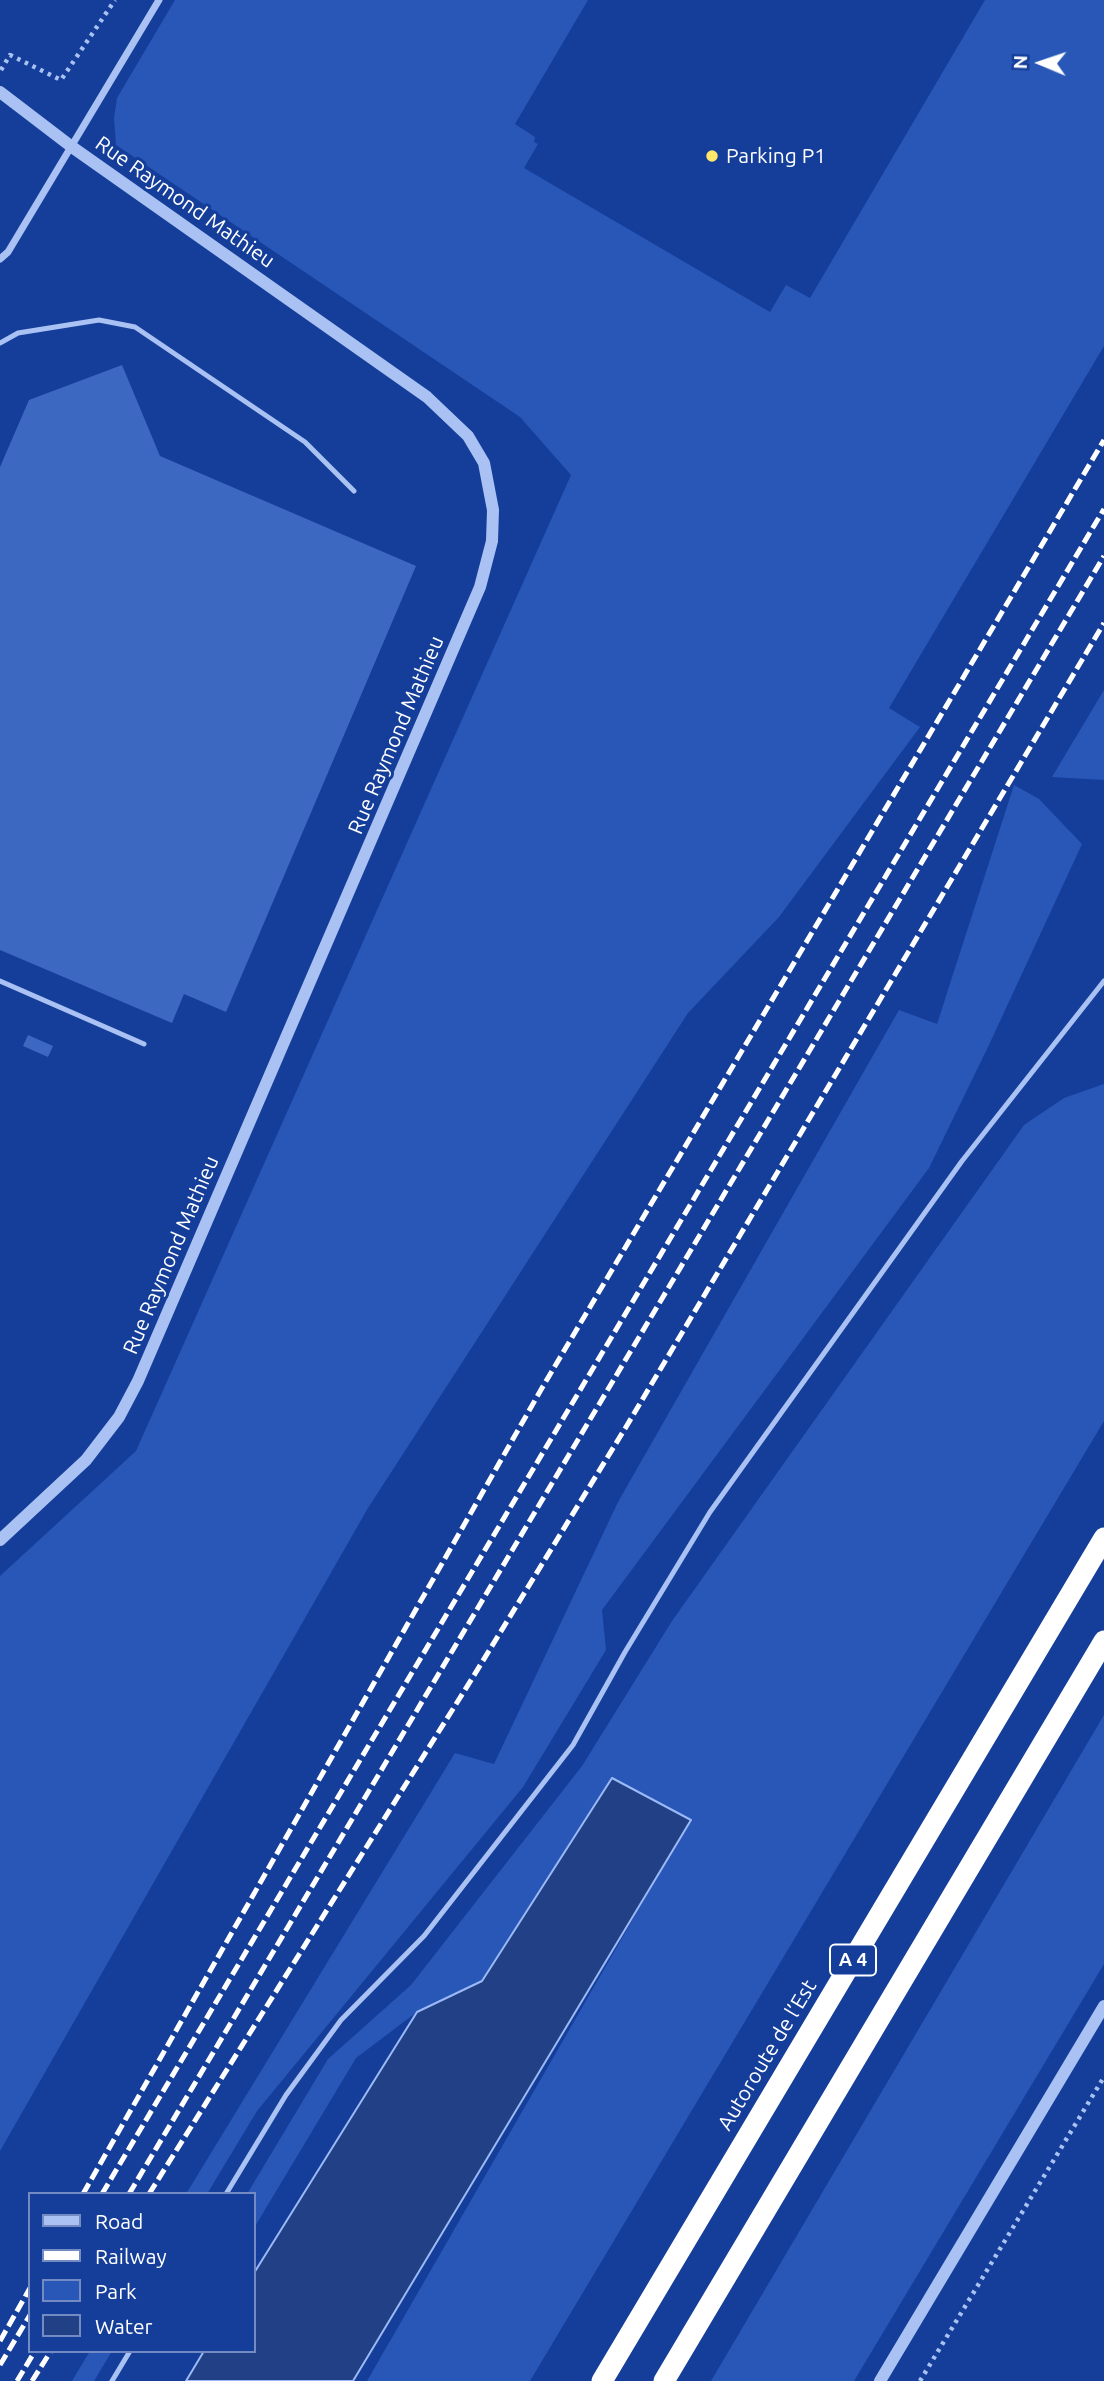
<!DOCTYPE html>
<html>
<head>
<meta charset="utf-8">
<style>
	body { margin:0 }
	#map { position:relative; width:1104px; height:2381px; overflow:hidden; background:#153e9a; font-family:Ubuntu,sans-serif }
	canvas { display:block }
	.legend { position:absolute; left:28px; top:2192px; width:228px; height:161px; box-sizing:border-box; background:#153e9a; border:2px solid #738bc2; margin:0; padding:9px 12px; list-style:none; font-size:21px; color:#fff }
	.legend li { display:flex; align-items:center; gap:14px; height:35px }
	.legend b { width:35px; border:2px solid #738bc2 }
	.north { position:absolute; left:1006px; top:28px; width:70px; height:70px; -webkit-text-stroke:5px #153e9a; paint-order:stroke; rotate:272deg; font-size:19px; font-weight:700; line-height:28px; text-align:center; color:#fff }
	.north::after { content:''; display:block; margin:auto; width:24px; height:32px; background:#fff; clip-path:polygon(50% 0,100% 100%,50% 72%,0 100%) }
</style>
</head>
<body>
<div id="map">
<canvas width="1104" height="2381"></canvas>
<ul class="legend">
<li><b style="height:9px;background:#a9c1f3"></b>Road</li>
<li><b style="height:9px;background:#fff"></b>Railway</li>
<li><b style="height:19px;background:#2857b8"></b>Park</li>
<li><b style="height:19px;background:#214086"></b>Water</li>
</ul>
<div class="north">N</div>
</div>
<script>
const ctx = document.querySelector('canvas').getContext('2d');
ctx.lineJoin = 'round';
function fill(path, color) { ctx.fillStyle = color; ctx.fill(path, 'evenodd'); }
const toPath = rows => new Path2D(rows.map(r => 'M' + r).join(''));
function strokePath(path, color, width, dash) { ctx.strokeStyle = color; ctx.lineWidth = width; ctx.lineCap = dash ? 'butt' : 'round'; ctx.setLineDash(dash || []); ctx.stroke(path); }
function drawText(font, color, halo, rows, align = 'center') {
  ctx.font = font + ' Ubuntu,sans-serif'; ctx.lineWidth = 6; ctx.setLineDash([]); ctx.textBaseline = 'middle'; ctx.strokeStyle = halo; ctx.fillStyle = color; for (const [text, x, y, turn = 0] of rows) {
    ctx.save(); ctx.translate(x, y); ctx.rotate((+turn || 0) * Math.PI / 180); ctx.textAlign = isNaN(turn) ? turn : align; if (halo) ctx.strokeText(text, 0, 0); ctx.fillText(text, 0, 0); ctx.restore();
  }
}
const green = toPath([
	[175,0,588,0,515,124,535,137,534,142,538,144,524,168,770,312,786,285,810,298,985,0,1104,0,1104,346,889,708,920,727,779,917,688,1013,368,1508,0,2151,0,1576,136,1451,571,475,520,417,116,145,114,118,117,98],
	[1104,690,1104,780,1052,777],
	[1014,785,1039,799,1082,844,988,1047,929,1168,602,1610,606,1650,523,1787,257,2111,207,2194,186,2194,455,1753,494,1764,618,1502,899,1010,937,1024],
	[1104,1084,1104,1421,530,2381,367,2381,690,1820,612,1778,482,1981,417,2012,356,2058,254,2228,254,2194,247,2194,328,2059,411,1985,582,1766,672,1621,1024,1125,1064,1098],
	[1104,1715,1104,1964,854,2381,711,2381],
	[90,2351,112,2351,94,2381,72,2381]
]);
const water = toPath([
	[612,1778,691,1820,353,2381,186,2381,204,2351,254,2351,254,2273,417,2012,482,1981,612,1778]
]);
const building = toPath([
	[122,365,160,456,416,566,226,1012,184,994,172,1023,0,950,0,467,29,400],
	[28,1035,53,1046,48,1057,23,1046]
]);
const path = toPath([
	[1,70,10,55,61,80,115,0],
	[920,2381,1104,2077]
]);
const service = toPath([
	[0,343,18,333,99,320,135,327,305,442,354,491],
	[0,981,144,1044],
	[226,2194,286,2095,341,2020,424,1936,573,1745,625,1652,710,1512,962,1161,1104,981],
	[112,2381,130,2351]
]);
const minor = toPath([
	[0,259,8,252,159,0]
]);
const tertiary = toPath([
	[0,92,72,147,427,397,468,436,484,463,493,510,492,541,480,587,138,1381,119,1417,86,1460,0,1540],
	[880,2381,1104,2006]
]);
const motorway = toPath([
	[602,2381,1104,1538],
	[664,2381,1104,1641]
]);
const rail = toPath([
	[83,2194,542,1388,1104,440],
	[102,2194,1104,509],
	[129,2194,1104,556],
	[149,2194,473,1677,626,1427,1104,623],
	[0,2341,30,2288],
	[0,2365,30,2315],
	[17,2381,35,2351],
	[32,2381,51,2351]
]);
const markers = [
	[712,156,7,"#ffe76a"]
];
const shields = [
	[853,1960,46]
];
const shieldNames = [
	["A 4",853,1960]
];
const poiNames = [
	["Parking P1",726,156]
];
const streetNames = [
	["Rue Raymond Mathieu",185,202,35],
	["Rue Raymond Mathieu",396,735,-67],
	["Rue Raymond Mathieu",171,1255,-67],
	["Autoroute de l’Est",767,2055,-59]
];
fill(green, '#2857b8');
fill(water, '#214086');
strokePath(water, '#9bbaf5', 2);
fill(building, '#3d68c1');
strokePath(path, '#a9c1f3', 4.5, [3.5, 5]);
strokePath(service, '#a9c1f3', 5);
strokePath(minor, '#a9c1f3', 7);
strokePath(tertiary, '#a9c1f3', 12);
strokePath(motorway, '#fff', 21);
strokePath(rail, '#fff', 5, [12, 5]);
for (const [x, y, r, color] of markers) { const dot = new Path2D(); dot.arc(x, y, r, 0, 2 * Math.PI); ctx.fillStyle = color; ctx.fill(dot); strokePath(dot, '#153e9a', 2.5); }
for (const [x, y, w] of shields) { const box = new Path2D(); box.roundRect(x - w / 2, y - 15.5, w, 31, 5); ctx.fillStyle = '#153e9a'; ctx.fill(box); strokePath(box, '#fff', 2); }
drawText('bold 19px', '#fff', null, shieldNames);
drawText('21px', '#fff', '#153e9a', poiNames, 'left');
drawText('21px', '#fff', '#153e9a', streetNames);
</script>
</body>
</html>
